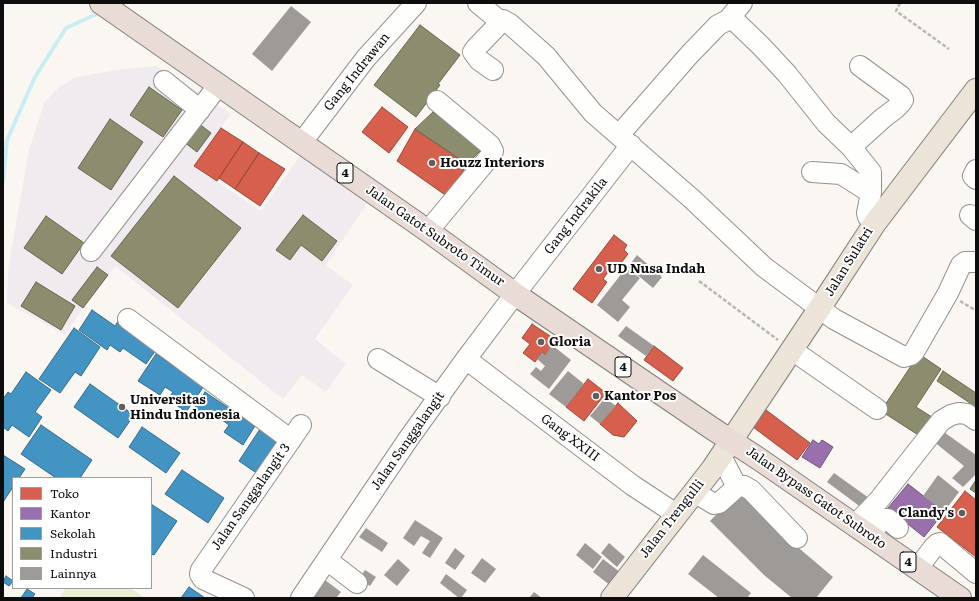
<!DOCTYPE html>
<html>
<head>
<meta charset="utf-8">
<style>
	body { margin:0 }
	#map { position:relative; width:979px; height:601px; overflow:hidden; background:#faf7f2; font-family:Literata,serif }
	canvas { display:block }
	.frame { position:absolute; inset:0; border:4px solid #0d0d0d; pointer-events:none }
	.legend { position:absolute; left:12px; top:477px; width:140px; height:112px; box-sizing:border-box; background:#fff; border:1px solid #9e9e9e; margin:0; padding:5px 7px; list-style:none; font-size:12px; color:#0d0d0d }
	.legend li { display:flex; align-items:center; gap:8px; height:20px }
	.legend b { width:20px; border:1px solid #9e9e9e }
</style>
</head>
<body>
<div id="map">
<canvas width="979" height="601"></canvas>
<div class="frame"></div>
<ul class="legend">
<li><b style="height:11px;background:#d6604d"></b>Toko</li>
<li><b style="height:11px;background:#9970ab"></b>Kantor</li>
<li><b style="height:11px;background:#4393c3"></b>Sekolah</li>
<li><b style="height:11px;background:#8c8c6e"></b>Industri</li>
<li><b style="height:11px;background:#9d9a98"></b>Lainnya</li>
</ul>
</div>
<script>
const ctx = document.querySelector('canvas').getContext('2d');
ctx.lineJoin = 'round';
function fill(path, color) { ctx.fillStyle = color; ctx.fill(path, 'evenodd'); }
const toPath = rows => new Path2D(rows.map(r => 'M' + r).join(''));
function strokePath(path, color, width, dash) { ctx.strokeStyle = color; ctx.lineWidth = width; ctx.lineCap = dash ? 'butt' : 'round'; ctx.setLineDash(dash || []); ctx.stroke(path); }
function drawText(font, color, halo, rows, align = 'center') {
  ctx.font = font + ' Literata,serif'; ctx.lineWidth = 4; ctx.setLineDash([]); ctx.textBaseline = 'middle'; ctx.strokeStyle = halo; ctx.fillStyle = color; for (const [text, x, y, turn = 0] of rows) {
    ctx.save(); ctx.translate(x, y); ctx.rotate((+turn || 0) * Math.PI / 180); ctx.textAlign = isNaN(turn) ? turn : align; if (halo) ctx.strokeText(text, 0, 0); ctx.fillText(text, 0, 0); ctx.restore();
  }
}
const industrial = toPath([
	[156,66,177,78,231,114,194,166,261,211,300,156,368,202,326,265,353,285,315,339,346,364,326,392,302,375,283,399,115,266,83,308,65,335,7,303,8,269,29,150,44,103,59,87,77,77,116,70]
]);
const green = toPath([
	[66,588,130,588,145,598,59,598]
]);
const shops = toPath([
	[382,107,408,127,389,153,362,132,382,107],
	[221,128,243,142,217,181,194,166,221,128],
	[415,129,467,164,448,197,397,161,415,129],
	[243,142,259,153,235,189,219,178,243,142],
	[259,153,285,169,260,206,235,189,259,153],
	[614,235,627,245,624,250,628,254,615,271,611,268,603,279,607,282,592,303,573,289,614,235],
	[532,324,556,340,545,355,542,352,535,362,523,353,530,344,522,338,532,324],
	[654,346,683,368,673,381,644,360,654,346],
	[588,379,606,393,584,421,566,407,588,379],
	[618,403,637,421,624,437,613,435,600,424,618,403],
	[766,410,810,443,797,460,753,427,766,410],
	[965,491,976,500,976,557,937,527,965,491]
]);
const offices = toPath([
	[813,440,819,444,822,440,833,447,820,468,802,457,813,440],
	[908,484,944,512,924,537,888,508,908,484]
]);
const schools = toPath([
	[92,310,115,326,119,320,158,347,146,364,123,348,120,352,110,345,107,350,79,330,92,310],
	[74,328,100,347,81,376,75,372,60,393,39,379,74,328],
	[156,354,204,386,186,412,168,399,173,392,165,387,160,395,138,381,156,354],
	[26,372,51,390,35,412,42,417,29,437,12,425,8,431,3,427,3,399,8,392,11,394,26,372],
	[90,384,134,415,118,438,74,407,90,384],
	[205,392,255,426,243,445,224,432,229,425,214,414,209,421,193,410,205,392],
	[41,425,92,460,80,478,56,478,21,454,41,425],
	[142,427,180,453,166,473,129,447,142,427],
	[260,429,280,441,258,474,239,461,260,429],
	[3,455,25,469,19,478,13,478,13,487,3,502,3,455],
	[182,470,224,498,208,523,165,494,182,470],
	[151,504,177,521,154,555,151,554,151,504],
	[6,576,13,581,9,586,3,582,6,576],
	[189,587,205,598,181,598,189,587],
	[27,589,35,594,32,598,21,598,27,589]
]);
const industry = toPath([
	[420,25,460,55,438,84,440,85,416,117,374,85,420,25],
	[149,87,182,110,163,137,130,115,149,87],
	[433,112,484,147,467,164,415,129,433,112],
	[110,119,143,142,111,190,78,168,110,119],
	[198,123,211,133,197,152,184,142,198,123],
	[174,176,241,228,178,308,111,256,174,176],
	[303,215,337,241,322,261,301,245,290,260,276,250,303,215],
	[46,216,84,243,62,274,24,248,46,216],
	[97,267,108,275,83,308,72,300,97,267],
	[36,282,75,306,61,330,21,306,36,282],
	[919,354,941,369,916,407,935,419,923,438,881,411,919,354],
	[943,371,976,393,976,411,968,406,970,403,937,381,943,371],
	[976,480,976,493,970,489,976,480]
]);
const stream = toPath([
	[3,182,7,140,35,77,66,28,101,12]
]);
const building = toPath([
	[291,6,311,22,272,71,252,54],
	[637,255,662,277,653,288,628,267],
	[626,268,640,278,622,300,630,307,618,322,597,305],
	[626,326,654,346,646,356,618,336],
	[552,345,571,360,549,389,530,374,536,367,541,371,545,366,537,359,542,352,545,355],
	[568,371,584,384,566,407,549,394],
	[605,398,616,406,600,424,590,416],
	[941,430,976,455,976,474,963,487,952,478,964,466,933,441],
	[834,473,869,498,862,508,827,482],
	[938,475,959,492,944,512,923,496],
	[740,490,794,544,833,577,816,598,792,598,764,575,710,521],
	[415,520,443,538,430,558,422,553,430,541,421,536,414,546,403,538],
	[366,528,388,543,382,552,359,537],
	[585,543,602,557,593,569,576,555],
	[609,543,625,557,617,567,601,553],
	[455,548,465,556,455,570,445,563],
	[703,555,751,593,747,598,719,598,688,574],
	[482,558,496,569,485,583,471,573],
	[398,559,410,570,397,586,384,575],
	[603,559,621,573,611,586,593,572],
	[365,570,376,577,370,586,359,579],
	[446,574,467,590,461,598,459,598,440,583],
	[325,580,341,592,336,598,313,598],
	[534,592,542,598,529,598]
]);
const path = toPath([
	[900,3,896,11,949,49],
	[699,281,778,340],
	[960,301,975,310]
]);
const minor = toPath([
	[478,3,501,22],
	[728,20,742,3],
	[493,70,479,60,473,52,476,48,503,20,510,24,546,56,593,113,692,199,764,267,834,319,904,357,911,355,914,352,948,293,961,265,965,262,976,262],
	[164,81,200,110],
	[619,135,690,54,718,25,730,19,736,22,761,46,787,74,826,123,851,147,883,118,895,109,901,103,903,100,901,96,860,66],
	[302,142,366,58,416,3],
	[851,147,871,172,871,193,867,213,868,217,875,223],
	[976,170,973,176,976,179],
	[812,172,841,174,871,193],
	[970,215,976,220],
	[428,231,492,154,493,151,490,145,437,101],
	[91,251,211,95,218,84],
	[128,319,291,440],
	[792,350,877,409],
	[378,359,440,397],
	[466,359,632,485,676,514],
	[721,456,737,487],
	[694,492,714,504,719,503,737,487,744,486,751,490,797,538],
	[855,525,879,500,941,421,951,415,959,413,967,414,976,420],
	[871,536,878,524,885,519,888,519,898,528],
	[327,560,357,583],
	[918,568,933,548,937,544,940,543,976,573],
	[244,598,203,579,200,574,201,570,301,425],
	[301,598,409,438,466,359,515,294,631,145]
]);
const major = toPath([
	[612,598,713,468,819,309,875,223,976,90]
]);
const highway = toPath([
	[101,3,428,231,515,294,710,427,759,459,960,598]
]);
const markers = [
	[432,163,4,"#605f5d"],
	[599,269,4,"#605f5d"],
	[541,342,4,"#605f5d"],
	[596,396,4,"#605f5d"],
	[122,407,4,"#605f5d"],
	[962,513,4,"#605f5d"]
];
const shields = [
	[345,173,16],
	[623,367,16],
	[908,562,16]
];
const shieldNames = [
	["4",345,173],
	["4",623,367],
	["4",908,562]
];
const streetNames = [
	["Gang Indrawan",357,72,-51],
	["Gang Indrakila",576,216,-52],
	["Jalan Gatot Subroto Timur",435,236,35],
	["Jalan Sulatri",849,262,-58],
	["Gang XXIII",570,438,37],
	["Jalan Sanggalangit",408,441,-55],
	["Jalan Sanggalangit 3",251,497,-55],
	["Jalan Bypass Gatot Subroto",816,498,35],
	["Jalan Trengulli",672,519,-52]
];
const poiNames = [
	["Houzz Interiors",440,163],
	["UD Nusa Indah",607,269],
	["Gloria",549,342],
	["Kantor Pos",604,396],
	["Universitas",130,400],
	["Hindu Indonesia",130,415],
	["Clandy's",954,513,"right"]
];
fill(industrial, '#f0ebef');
fill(green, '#e9efd3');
fill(shops, '#d6604d');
strokePath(shops, '#9a473a', 1);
fill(offices, '#9970ab');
strokePath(offices, '#6f527c', 1);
fill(schools, '#4393c3');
strokePath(schools, '#336b8c', 1);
fill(industry, '#8c8c6e');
strokePath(industry, '#666651', 1);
strokePath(stream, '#c9edf3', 4);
fill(building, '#9d9a98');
strokePath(minor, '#949290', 22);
strokePath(major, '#81807d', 24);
strokePath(highway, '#81807d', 24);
strokePath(path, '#b8b7b6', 2.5, [4, 2]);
strokePath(minor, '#fefefd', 20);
strokePath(major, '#ece3d9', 22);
strokePath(highway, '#e9dbd5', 22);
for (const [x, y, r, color] of markers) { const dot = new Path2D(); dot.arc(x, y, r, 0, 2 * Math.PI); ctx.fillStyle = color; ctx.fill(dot); strokePath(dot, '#fff', 1.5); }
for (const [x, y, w] of shields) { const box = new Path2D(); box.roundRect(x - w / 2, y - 10, w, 20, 3); ctx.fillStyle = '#fff'; ctx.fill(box); strokePath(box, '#0d0d0d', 1); }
drawText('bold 12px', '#0d0d0d', null, shieldNames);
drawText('13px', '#0d0d0d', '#fff', streetNames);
drawText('bold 13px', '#0d0d0d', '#fff', poiNames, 'left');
</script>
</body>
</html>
